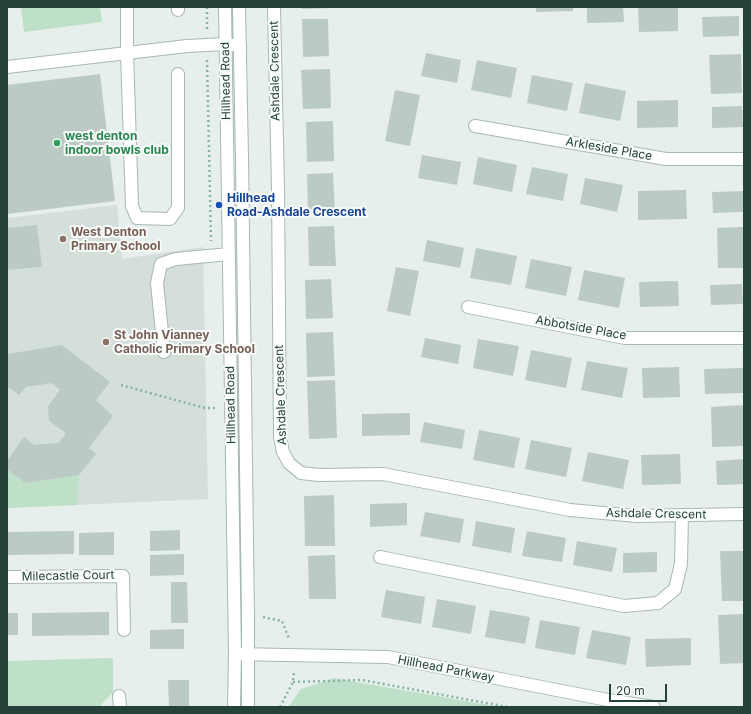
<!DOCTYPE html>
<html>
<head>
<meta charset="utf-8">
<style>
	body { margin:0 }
	#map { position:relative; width:751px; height:714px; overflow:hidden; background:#e6efeb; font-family:Inter,sans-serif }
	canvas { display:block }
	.frame { position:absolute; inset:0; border:8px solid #24423a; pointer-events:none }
	.scale { position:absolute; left:609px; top:684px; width:58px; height:18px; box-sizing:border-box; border:2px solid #24423a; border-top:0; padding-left:5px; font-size:12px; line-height:14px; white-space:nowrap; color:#24423a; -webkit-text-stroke:3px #f7fbf9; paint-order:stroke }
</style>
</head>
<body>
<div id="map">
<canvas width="751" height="714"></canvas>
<div class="frame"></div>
<div class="scale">20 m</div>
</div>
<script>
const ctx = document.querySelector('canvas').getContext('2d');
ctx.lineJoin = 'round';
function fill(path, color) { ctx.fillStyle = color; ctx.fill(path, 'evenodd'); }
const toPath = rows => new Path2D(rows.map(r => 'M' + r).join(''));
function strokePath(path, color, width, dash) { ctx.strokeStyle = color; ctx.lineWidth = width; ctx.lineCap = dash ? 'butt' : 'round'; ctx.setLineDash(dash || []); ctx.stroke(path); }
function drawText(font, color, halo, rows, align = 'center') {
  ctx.font = font + ' Inter,sans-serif'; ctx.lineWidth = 4; ctx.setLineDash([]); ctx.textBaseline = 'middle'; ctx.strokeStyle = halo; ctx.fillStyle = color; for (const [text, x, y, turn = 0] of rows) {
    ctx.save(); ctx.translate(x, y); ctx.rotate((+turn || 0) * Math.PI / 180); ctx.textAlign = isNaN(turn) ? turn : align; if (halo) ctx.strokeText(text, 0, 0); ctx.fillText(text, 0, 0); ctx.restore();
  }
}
const built = toPath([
	[117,205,122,259,203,247,208,499,7,508,7,218]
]);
const green = toPath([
	[21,7,100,7,102,22,24,32],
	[7,469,25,483,79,475,77,505,7,508],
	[113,658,113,692,99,707,7,707,7,661],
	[334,678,500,707,288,707,301,689]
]);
const building = toPath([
	[302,7,331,7,331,8,302,9],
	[536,7,573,7,573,11,536,12],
	[587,7,623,7,624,22,587,23],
	[678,7,678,31,639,32,638,8],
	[739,16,739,36,703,37,702,17],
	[302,19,328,19,329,56,303,57],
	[426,53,461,60,457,83,421,76],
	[741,54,742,93,711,94,709,55],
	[477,60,517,68,511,98,471,90],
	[330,69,331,108,303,109,301,70],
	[100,74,115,201,7,214,7,85],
	[532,75,573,83,567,111,527,103],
	[585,83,626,91,620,121,579,113],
	[395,90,420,95,410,146,385,141],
	[678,100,678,127,637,128,637,101],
	[742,106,743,127,712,128,712,107],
	[333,121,334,161,307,162,306,122],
	[422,155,461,162,457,185,418,178],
	[478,157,517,165,512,192,473,184],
	[532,167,568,174,563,201,526,194],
	[333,173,335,213,308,214,307,174],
	[585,178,623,185,617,212,580,204],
	[686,190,687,219,638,220,638,191],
	[744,191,744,212,713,213,712,192],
	[37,225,42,267,7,270,7,228],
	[334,226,336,266,309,266,308,227],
	[743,227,744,268,718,268,717,228],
	[427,240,464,248,460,268,423,261],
	[476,248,517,256,511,285,470,278],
	[531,259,572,267,566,296,525,288],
	[396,267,419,271,410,316,387,311],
	[584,270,625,278,619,308,578,300],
	[331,279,333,318,306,319,305,280],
	[678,281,679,306,640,307,639,282],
	[742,284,743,304,711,305,710,285],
	[333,332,335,376,307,377,306,333],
	[425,338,461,345,458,364,421,357],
	[478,339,519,346,513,376,473,368],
	[62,345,110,382,96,400,113,416,89,448,96,454,79,475,25,483,7,469,7,461,24,437,34,445,59,443,66,433,49,421,48,406,60,390,52,383,26,387,19,395,7,386,7,354],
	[531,350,572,358,566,388,525,380],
	[587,361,628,368,622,398,581,390],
	[679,367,680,397,643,398,642,368],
	[744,368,744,393,705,394,704,369],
	[335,380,337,438,309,439,307,381],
	[744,405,744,446,712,447,711,407],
	[410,413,410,435,362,436,362,414],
	[424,422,465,430,462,449,420,442],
	[479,430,520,438,514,468,473,460],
	[531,440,572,448,566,477,525,469],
	[588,452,629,460,623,489,582,481],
	[680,454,681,484,642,485,641,455],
	[744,459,744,484,717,485,716,461],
	[334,495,335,546,305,546,304,496],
	[407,503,407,525,370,527,370,504],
	[425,512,464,519,460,543,420,536],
	[476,521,515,528,511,553,472,546],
	[180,530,180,550,150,551,150,531],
	[74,531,74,554,7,555,7,532],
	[527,531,566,538,562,562,522,556],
	[114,532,114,555,79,555,79,533],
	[577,541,617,548,612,572,573,565],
	[720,551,744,551,744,601,722,601],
	[657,552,657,572,623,573,623,553],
	[184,554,184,575,150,576,150,555],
	[335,555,336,599,309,599,308,556],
	[171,582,187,582,188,623,171,623],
	[386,590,425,597,421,624,381,617],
	[437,599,476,606,471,634,432,627],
	[490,610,530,617,525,644,485,637],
	[109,612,109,635,32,636,32,613],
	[7,613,18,613,18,635,7,635],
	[744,614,744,663,720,664,718,615],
	[540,620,580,627,575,655,535,648],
	[184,629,184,649,150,649,150,630],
	[592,630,631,637,626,665,586,658],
	[691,638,691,665,646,667,645,639],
	[168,680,189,680,189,707,169,707]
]);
const path = toPath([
	[207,29,207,8],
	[207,60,211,241],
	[121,385,205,408,215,408],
	[263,617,282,621,289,639],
	[293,682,362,680,508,707],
	[280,707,293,682,294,671]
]);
const service = toPath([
	[127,7,127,52,132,206,137,218,170,219,178,208,178,74],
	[178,7,178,10],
	[7,67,187,46,225,44,240,46],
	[164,352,157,283,161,264,176,259,229,254],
	[380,557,624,606,658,603,675,589,681,564,682,515]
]);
const minor = toPath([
	[274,7,278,188,280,437,283,452,289,463,301,473,319,475,383,474,570,510,637,516,744,514],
	[475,126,666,159,744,159],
	[468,307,625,338,744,338],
	[7,577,123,576,124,630],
	[235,654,388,657,613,701,654,707],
	[119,696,120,707]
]);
const tertiary = toPath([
	[225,7,235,654,234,707],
	[239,7,242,157,248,617,248,707]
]);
const markers = [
	[57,143,4,"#2e9e5b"],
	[219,205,4,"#1a4fb4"],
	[63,239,4,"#8d6e63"],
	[106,342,4,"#8d6e63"]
];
const streetNames = [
	["Ashdale Crescent",275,71,-91],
	["Hillhead Road",226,81,-91],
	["Arkleside Place",609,149,10],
	["Abbotside Place",581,328,10],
	["Ashdale Crescent",281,395,-92],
	["Hillhead Road",231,405,-91],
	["Ashdale Crescent",656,514,1],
	["Milecastle Court",68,576,-1],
	["Hillhead Parkway",446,669,11]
];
const leisureNames = [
	["west denton",65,136],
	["indoor bowls club",65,150]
];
const transitNames = [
	["Hillhead",227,198],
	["Road-Ashdale Crescent",227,212]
];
const educationNames = [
	["West Denton",71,232],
	["Primary School",71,246],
	["St John Vianney",114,335],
	["Catholic Primary School",114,349]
];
fill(built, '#d4dfda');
fill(green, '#bfe0c8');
fill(building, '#bbcac4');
strokePath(service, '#a8b8b2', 14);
strokePath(minor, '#a8b8b2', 14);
strokePath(tertiary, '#a8b8b2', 14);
strokePath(path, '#86b3a5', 2.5, [2, 3]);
strokePath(service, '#fff', 12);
strokePath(minor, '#fff', 12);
strokePath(tertiary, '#fff', 12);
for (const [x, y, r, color] of markers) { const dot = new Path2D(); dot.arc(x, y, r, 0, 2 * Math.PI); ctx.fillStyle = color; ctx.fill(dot); strokePath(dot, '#f7fbf9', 1.5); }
drawText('12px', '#24423a', '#f7fbf9', streetNames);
drawText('bold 12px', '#27864d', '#f7fbf9', leisureNames, 'left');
drawText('bold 12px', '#164399', '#f7fbf9', transitNames, 'left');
drawText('bold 12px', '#785e54', '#f7fbf9', educationNames, 'left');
</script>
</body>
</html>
